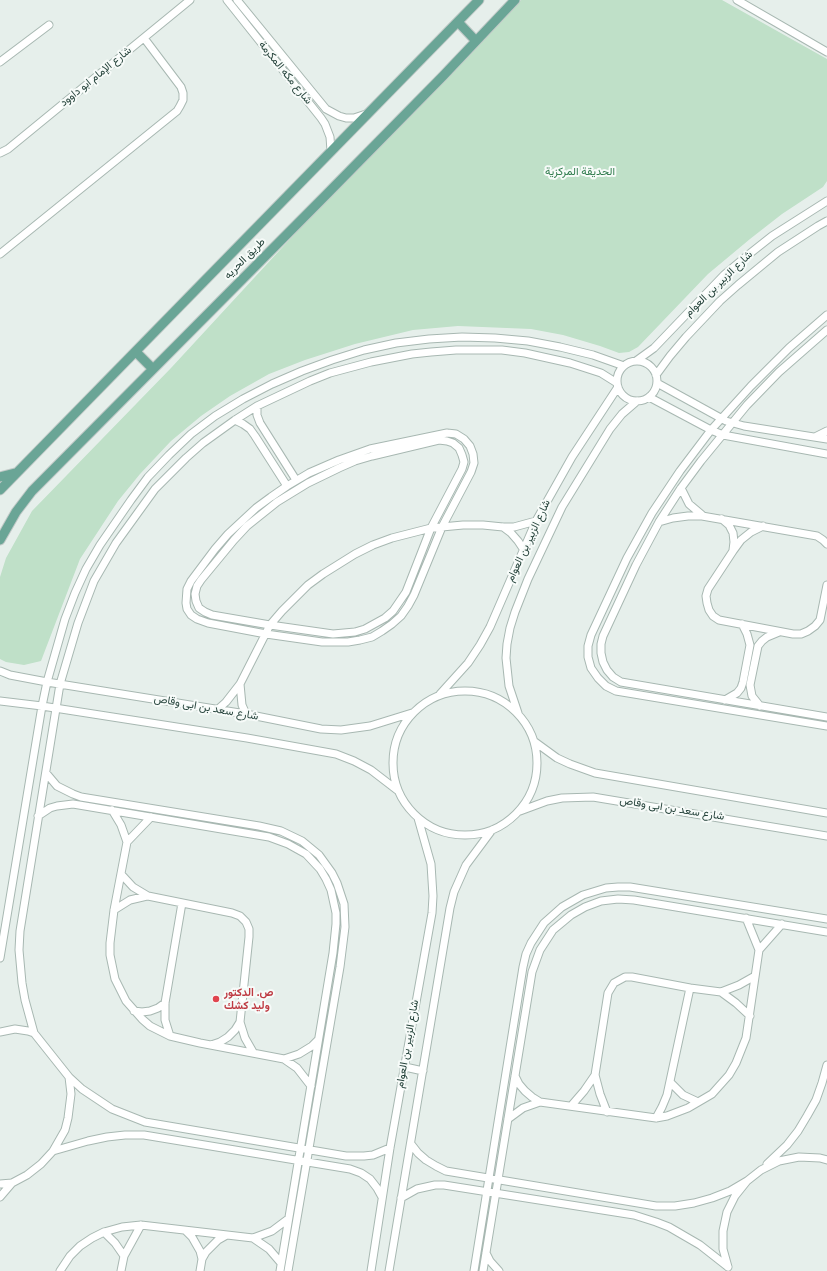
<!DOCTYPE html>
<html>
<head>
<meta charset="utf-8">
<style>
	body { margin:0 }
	canvas { display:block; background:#e6efeb }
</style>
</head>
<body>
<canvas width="827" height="1271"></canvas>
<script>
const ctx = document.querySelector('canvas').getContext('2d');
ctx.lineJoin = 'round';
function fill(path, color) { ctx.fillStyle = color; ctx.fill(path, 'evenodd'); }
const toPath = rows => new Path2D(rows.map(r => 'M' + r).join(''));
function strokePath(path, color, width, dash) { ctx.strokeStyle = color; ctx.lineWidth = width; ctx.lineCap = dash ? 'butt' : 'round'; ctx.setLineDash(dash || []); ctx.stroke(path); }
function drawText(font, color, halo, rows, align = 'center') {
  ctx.font = font + ' "Nunito Sans",Vazirmatn,sans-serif'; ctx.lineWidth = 4; ctx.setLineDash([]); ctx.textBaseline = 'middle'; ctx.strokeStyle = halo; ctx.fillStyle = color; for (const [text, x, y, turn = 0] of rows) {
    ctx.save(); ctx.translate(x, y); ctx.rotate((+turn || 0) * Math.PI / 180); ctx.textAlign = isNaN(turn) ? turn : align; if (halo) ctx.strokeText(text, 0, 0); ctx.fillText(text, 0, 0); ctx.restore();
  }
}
const green = toPath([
	[521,0,722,0,827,59,827,181,823,187,782,214,750,239,708,274,638,347,629,352,619,353,600,346,563,335,531,329,458,326,413,330,355,344,305,360,269,374,230,396,201,416,171,441,140,474,118,501,80,559,41,661,24,665,6,662,0,659,0,577,6,558,32,511,171,368,350,174]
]);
const minor = toPath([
	[227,0,321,118,325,124,330,137,331,151],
	[237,0,326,109,339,116,346,118,354,118,366,114],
	[737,0,827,52],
	[0,62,49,25],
	[0,153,8,149,190,0],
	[0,254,177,111,180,106,183,100,183,93,181,87,144,38],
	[827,315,789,348,751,386,711,430,680,471,652,513,627,558,591,635,588,646,588,657,591,668,598,678,606,686,616,691,827,726],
	[827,330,779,372,747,405,701,461,681,488,659,522,636,565,603,636,601,644,601,653,603,662,607,670,613,677,621,682,827,717],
	[636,361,654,348,724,275,748,255,772,236,827,201],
	'617 381a20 20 0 1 1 40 0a20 20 0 1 1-40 0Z',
	[656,375,670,356,686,337,720,301,738,285,778,252,818,226,827,221],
	[657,383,726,421,744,426,827,439],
	[649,397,711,430,723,435,827,454],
	[257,406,257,415,260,423,296,480],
	[235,420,243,424,250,429,255,436,287,486],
	[447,433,456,434,464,439,470,446,473,454,474,463,471,472,442,527,414,595,408,606,401,616,392,624,382,631,372,637,360,640,348,642,322,642,266,634,208,623,197,619,191,615,187,609,186,603,187,589,191,581,215,549,228,534,256,508,271,497,287,486,309,473,339,460,370,449,447,433],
	[815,437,827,431],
	[439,440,447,441,453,443,459,448,462,455,464,462,462,469,431,528,406,592,393,611,385,618,365,629,355,632,333,634,270,625,212,615,205,612,199,608,196,601,195,594,197,586,201,580,234,540,247,526,277,502,308,483,339,468,355,461,372,456,439,440],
	[681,488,689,504,702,515],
	[722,519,729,525,733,533,734,542,733,550],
	[659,522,673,518,688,516,702,516,817,536,823,540,827,544],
	[763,526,751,532,741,540,733,551,708,589,706,596,707,603,709,610,713,616,719,620,793,634,801,634,808,631,815,626,820,620,827,585],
	[503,527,511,533,518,541,524,550],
	[0,671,10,675,47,682,246,714,321,729,341,730,370,726,412,713],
	[240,684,242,705,246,714],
	'393 763a72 72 0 1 1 144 0a72 72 0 1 1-144 0Z',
	[440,694,468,663,480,645,490,627,536,521,572,457,618,387],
	[725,700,737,693,741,688,743,682,750,645,747,634,742,624],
	[0,701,42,706,247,738,336,754,354,761,371,770,397,790],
	[760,706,752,696,750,685,758,646,762,641,767,637,779,632],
	[217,710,226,702,240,684,270,625,282,611,308,585,323,574,355,554,373,545,392,538,431,528,463,525,483,525,503,527,514,527,536,521],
	[518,713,509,686,506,658,507,644,510,628,515,612,528,579,562,507,610,429,622,414,637,401],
	[535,742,557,758,570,764,595,773,827,813],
	[46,773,57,786,73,794,81,797,259,826,281,831,302,841,319,855,332,873,337,883,344,904,345,927,340,967,288,1271],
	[112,810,121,825,127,842,114,910,110,943,110,955,115,979,126,1001,142,1019,150,1026,170,1036,200,1043,284,1059,297,1068,311,1086],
	[520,811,547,801,562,798,593,797,827,836],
	[38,816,50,808,57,806,73,804,269,837,288,844,306,854,320,869,326,879,331,890,336,913,336,924,333,953,280,1271],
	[127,842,151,817],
	[121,874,133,887,148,896,232,913,240,916,246,922,249,929,249,937,240,1022,245,1038,253,1052],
	[114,910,130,900,147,896],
	[759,950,782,924],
	[0,958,42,706,47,682,65,619,75,593,86,569,100,545,131,500,148,477,169,455,191,434,215,416,243,399,272,384,302,371,332,360,364,350,396,343,429,339,462,337,495,338,528,341,560,347,593,355,624,366],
	[721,992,736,1003,750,1016],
	[134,1011,142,1012,150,1011,158,1008,165,1003],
	[0,1032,15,1029,28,1031,34,1033,69,1077,71,1094,68,1118,65,1130,53,1151,41,1164,27,1175,12,1183,0,1184],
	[34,1033,25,1000,22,983,19,950,20,931,60,684,78,623,94,581,116,543,155,489,186,458,203,443,235,420,257,406,310,381,330,373,371,362,412,354,431,352,456,350,502,350,525,353,570,363,601,373,617,383],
	[170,1036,165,1020,165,1003,182,903],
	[211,1045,220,1042,228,1037,235,1030,240,1022],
	[284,1059,299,1054,312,1046,318,1040],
	[405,1067,423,1071],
	[515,1076,519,1084,525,1091,532,1097,540,1102,656,1118,667,1116,688,1108,712,1094,729,1075,736,1063,746,1038,759,950,746,918],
	[69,1077,82,1089,112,1109,145,1122,346,1156,364,1156,373,1155,390,1148],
	[670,1082,683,1095,698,1102],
	[571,1106,584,1091,595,1075],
	[607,1112,600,1094,595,1075,608,993,614,983,625,977,632,977,690,988,721,992,739,985,755,976],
	[656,1118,662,1107,667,1095,690,988],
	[508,1119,523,1108,540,1102],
	[411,1144,418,1153,426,1160,436,1166,446,1171,656,1206,675,1206,694,1203,712,1198,730,1191,747,1181],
	[53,1151,88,1141,107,1137,125,1135,144,1135,350,1169,361,1173,370,1179,377,1188,382,1197],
	[767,1164,787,1145,798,1131,807,1116,816,1100,822,1083,827,1065],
	[0,1197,12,1183],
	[401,1198,417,1189,435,1185,444,1185,634,1215,656,1222,669,1227,700,1245,728,1267],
	[186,1231,192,1237,200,1251,202,1259],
	[104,1232,115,1243,124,1256],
	[253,1238,269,1249,281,1263],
	[486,1253,490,1261,499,1271],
	[728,1267,723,1249,723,1231,727,1212,735,1196,747,1181,761,1170,779,1161,799,1157,820,1158,827,1160],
	[60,1271,70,1256,80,1246,92,1238,104,1232,122,1227,141,1225,253,1238,272,1231,288,1219],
	[121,1271,124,1256,141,1225],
	[200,1271,202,1259,206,1252,218,1240,225,1236],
	[371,1271,390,1148,432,913,433,896,431,864,418,818],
	[389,1271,450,908,454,892,466,865,492,830],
	[474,1271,523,967,526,954,531,943,544,923,562,907,583,895,606,888,618,887,630,887,827,919],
	[483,1271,532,972,540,950,553,930,571,915,585,907,601,901,618,899,634,900,827,932]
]);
const major = toPath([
	[458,22,476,41],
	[136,352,153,369],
	[0,477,15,473],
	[0,490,479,0],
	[0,540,16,512,32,491,325,196,443,76,515,0]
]);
const markers = [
	[216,999,4,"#e0444e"]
];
const streetNames = [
	["شارع مكه المكرمة",285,73,51],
	["شارع الإمام ابو داوود",96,77,-39],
	["طريق الحريه",245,259,-45],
	["شارع الزبير بن العوام",719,284,-44],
	["شارع الزبير بن العوام",529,541,-65],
	["شارع سعد بن ابى وقاص",206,708,10],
	["شارع سعد بن ابى وقاص",672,809,9],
	["شارع الزبير بن العوام",408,1044,-80]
];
const parkNames = [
	["الحديقة المركزية",580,172]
];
const healthNames = [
	["ص. الدكتور",224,993],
	["وليد كشك",224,1006]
];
fill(green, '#bfe0c8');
strokePath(minor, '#a8b8b2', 9);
strokePath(major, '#c2cac8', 11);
strokePath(minor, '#fff', 7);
strokePath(major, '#6aa596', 9);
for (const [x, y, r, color] of markers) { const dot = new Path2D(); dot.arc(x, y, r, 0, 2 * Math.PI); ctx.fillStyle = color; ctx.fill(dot); strokePath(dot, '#f7fbf9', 1.5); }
drawText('11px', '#24423a', '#f7fbf9', streetNames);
drawText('11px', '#2d7a4b', '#f7fbf9', parkNames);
drawText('bold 11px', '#be3a42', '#f7fbf9', healthNames, 'left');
</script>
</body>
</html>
